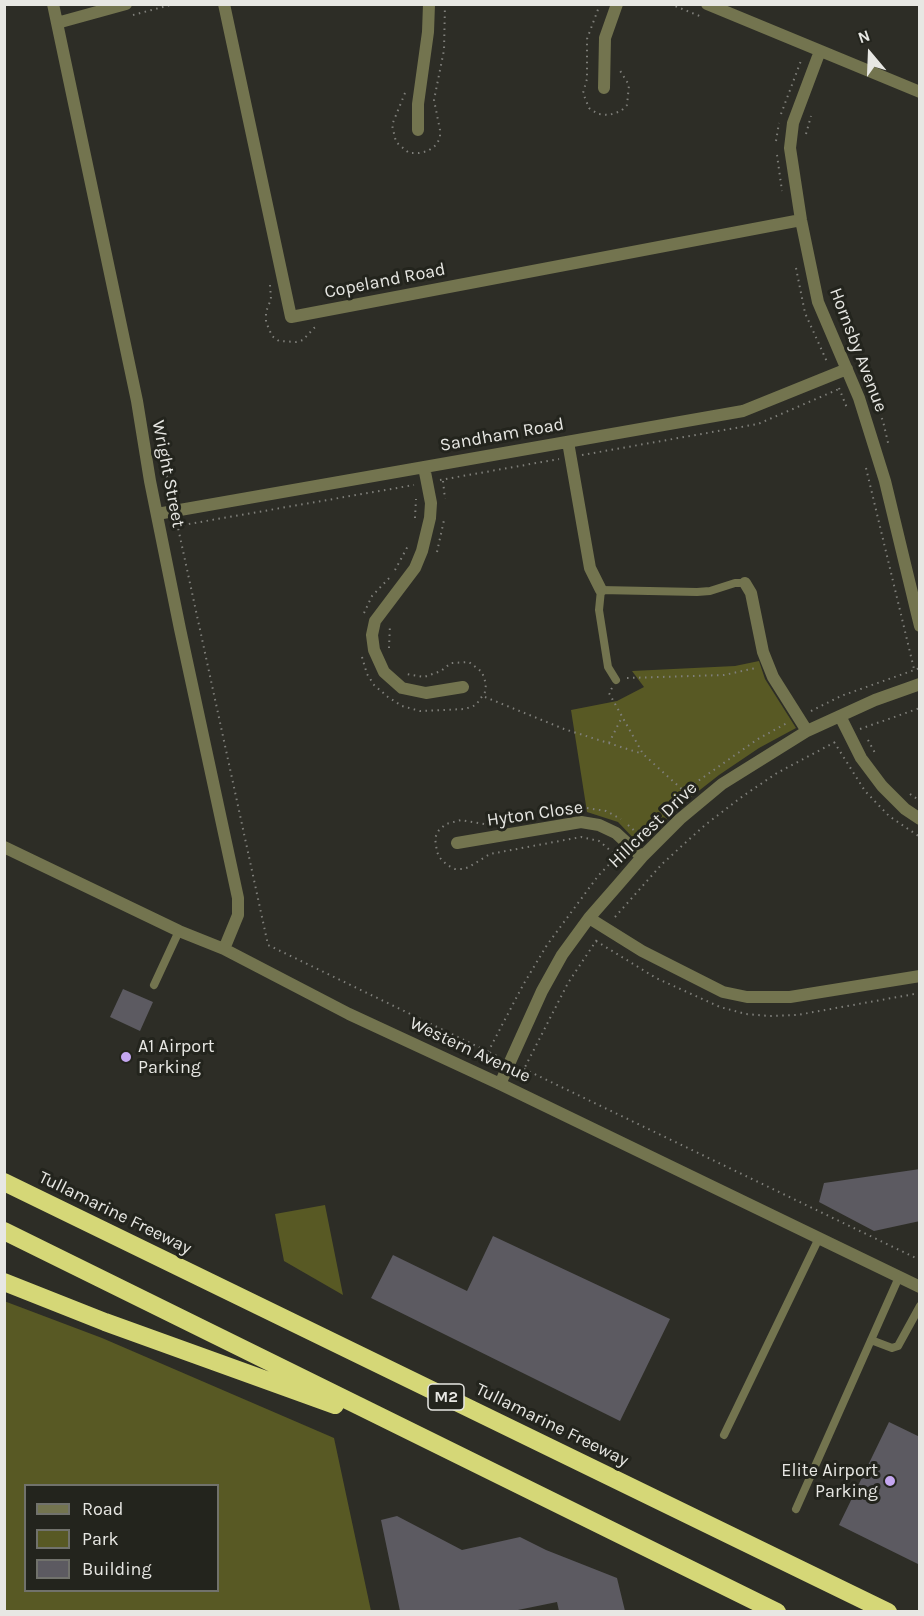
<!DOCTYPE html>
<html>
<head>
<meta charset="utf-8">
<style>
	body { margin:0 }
	#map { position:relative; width:924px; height:1616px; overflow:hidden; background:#2d2d26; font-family:Karla,sans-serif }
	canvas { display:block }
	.frame { position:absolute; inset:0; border:6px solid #e7e7e3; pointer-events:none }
	.legend { position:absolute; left:24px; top:1484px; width:195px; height:108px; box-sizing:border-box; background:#23241d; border:2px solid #71726c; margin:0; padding:8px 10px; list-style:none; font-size:18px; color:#e7e7e3 }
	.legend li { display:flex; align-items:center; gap:12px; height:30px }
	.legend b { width:30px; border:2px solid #71726c }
	.north { position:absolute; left:840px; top:24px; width:60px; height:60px; -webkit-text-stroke:4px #23241d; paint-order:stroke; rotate:341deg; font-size:16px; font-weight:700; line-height:24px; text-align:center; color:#e7e7e3 }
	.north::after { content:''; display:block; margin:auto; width:21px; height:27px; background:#e7e7e3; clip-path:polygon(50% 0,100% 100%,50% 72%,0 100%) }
</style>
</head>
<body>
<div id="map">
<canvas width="924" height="1616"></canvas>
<div class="frame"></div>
<ul class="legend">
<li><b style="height:8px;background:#73744f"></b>Road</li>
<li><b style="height:16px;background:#585924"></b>Park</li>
<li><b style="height:16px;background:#5c5a61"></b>Building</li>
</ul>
<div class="north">N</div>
</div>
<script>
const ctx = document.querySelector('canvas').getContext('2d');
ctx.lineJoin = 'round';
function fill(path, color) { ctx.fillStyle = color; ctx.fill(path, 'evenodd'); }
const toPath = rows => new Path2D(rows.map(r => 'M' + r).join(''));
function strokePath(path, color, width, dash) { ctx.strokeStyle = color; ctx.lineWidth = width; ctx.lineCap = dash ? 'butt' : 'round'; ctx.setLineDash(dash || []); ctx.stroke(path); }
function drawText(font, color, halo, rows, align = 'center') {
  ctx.font = font + ' Karla,sans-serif'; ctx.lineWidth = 6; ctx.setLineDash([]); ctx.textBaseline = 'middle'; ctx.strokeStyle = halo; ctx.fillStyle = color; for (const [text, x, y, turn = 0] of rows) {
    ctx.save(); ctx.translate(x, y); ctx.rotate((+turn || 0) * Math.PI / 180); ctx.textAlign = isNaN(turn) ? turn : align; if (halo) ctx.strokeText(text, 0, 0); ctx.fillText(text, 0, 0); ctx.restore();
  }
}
const green = toPath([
	[759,661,765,679,796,728,759,748,719,775,682,804,640,845,618,822,587,812,571,710,617,701,644,687,632,671,735,666],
	[325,1205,343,1295,284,1261,275,1214],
	[4,1301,102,1338,334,1438,371,1611,5,1611],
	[26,1486,218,1486,218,1590,26,1590]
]);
const building = toPath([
	[123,989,153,1002,140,1031,110,1017],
	[920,1169,920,1221,874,1231,819,1202,824,1183],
	[493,1236,670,1319,620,1421,371,1298,393,1255,467,1291],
	[889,1422,920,1437,920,1565,839,1525],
	[397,1516,462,1550,520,1537,546,1550,617,1578,625,1611,559,1611,557,1602,513,1611,400,1611,381,1520]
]);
const path = toPath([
	[600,4,587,39,587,79,583,93,589,108,598,114,609,115,621,111,627,105,629,85,619,69],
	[670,4,702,17],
	[133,15,174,4],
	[405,93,392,125,396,142,409,153,419,153,428,151,436,145,440,138,440,130,434,100,444,50,445,4],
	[781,114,802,58],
	[806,134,811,116],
	[776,141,779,123],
	[777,155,782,191],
	[796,268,805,313,828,364],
	[270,285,271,299,266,312,266,322,272,336,279,341,296,342,303,340,314,328,319,326],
	[839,388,847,408],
	[877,407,883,421,889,447],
	[156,429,172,499],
	[582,455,758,424,839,389],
	[866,468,914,669],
	[440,480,559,459],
	[443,481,445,499],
	[415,518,416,499],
	[177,523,268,945,497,1056],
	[177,526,414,485],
	[437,552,444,520],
	[395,570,409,544],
	[364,613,372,596,392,575],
	[389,648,390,624],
	[362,657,367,674,374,685,388,697,402,706,420,711,465,709,476,705,485,692,486,684,482,672,469,662,451,663,441,671,424,677,407,674],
	[627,678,724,675,756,668],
	[612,688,609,693,643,754,685,792],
	[485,697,564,729,643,754],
	[811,711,841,696,920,668],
	[860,729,920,708],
	[868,740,875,753],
	[834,742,865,791,889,816,920,837],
	[609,743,622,717],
	[910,794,920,801],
	[587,808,606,811,621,819],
	[484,824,461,820,446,824,439,830,435,838,437,852,440,858,447,865,455,869,463,869,469,867,490,854,581,837,599,841,617,856],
	[628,825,637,833],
	[636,836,662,811,698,781,758,739,787,723],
	[615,917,662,864,705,825,743,796,777,773,839,740],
	[596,941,656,978,720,1007,746,1014,769,1016,797,1015,920,993],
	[488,1052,523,985,547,945,598,876,620,853],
	[521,1068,524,1069,568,983,598,938],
	[524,1069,920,1260]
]);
const service = toPath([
	[616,680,608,667,599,610,601,590,697,592,710,591,735,583,745,583],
	[154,985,179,931],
	[871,1340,892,1348,898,1346,920,1306],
	[724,1435,819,1238],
	[796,1509,899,1277]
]);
const minor = toPath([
	[53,4,137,401,150,481,180,629,238,898,238,915,224,949],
	[224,4,291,317,801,220],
	[707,4,920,92],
	[57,23,126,4],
	[820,51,793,123,790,148,801,220,818,302,859,398,885,481,920,626],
	[604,88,605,38,617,4],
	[418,130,418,104,428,32,429,4],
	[568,442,590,568,601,590],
	[424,467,431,503,430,518,422,551,415,568,375,621,372,635,374,650,384,672,402,688,426,693,463,687],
	[157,514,743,411,847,369],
	[745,583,751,593,763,652,773,677,807,731],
	[840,716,861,758,882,786,905,809,920,819],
	[457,843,581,822,599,825,616,833,642,857],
	[4,847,179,931,224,949,349,1014,500,1084,920,1287],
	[589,918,642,951,723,992,747,997,790,997,920,976],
	[500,1084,542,991,562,955,589,918,617,886,642,857,680,819,722,784,807,731,875,700,920,684]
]);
const motorway = toPath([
	[4,1182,888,1612],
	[4,1231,777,1612],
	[4,1282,105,1322,335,1405]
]);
const markers = [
	[126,1057,6,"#c5a7f1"],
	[890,1481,6,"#c5a7f1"]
];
const shields = [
	[446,1397,36]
];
const shieldNames = [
	["M2",446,1397]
];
const streetNames = [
	["Copeland Road",385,281,-11],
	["Hornsby Avenue",858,350,69],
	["Sandham Road",502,435,-10],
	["Wright Street",168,474,79],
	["Hyton Close",535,814,-8],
	["Hillcrest Drive",653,825,-44],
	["Western Avenue",470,1050,25],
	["Tullamarine Freeway",115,1213,26],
	["Tullamarine Freeway",552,1425,26]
];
const poiNames = [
	["A1 Airport",138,1047],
	["Parking",138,1068],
	["Elite Airport",878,1471,"right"],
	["Parking",878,1492,"right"]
];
fill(green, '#585924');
fill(building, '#5c5a61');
strokePath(path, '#7f7f7a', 2, [1.5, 4.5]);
strokePath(service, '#73744f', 8);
strokePath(minor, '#73744f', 12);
strokePath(motorway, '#d5d777', 18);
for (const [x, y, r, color] of markers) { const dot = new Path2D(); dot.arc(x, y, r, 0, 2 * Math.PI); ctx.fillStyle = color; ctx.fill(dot); strokePath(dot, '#23241d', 2); }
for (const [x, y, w] of shields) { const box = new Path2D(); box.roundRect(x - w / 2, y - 13, w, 26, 4.5); ctx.fillStyle = '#23241d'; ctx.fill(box); strokePath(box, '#e7e7e3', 1.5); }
drawText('bold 16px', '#e7e7e3', null, shieldNames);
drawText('18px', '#e7e7e3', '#23241d', streetNames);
drawText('18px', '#e7e7e3', '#23241d', poiNames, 'left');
</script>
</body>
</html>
